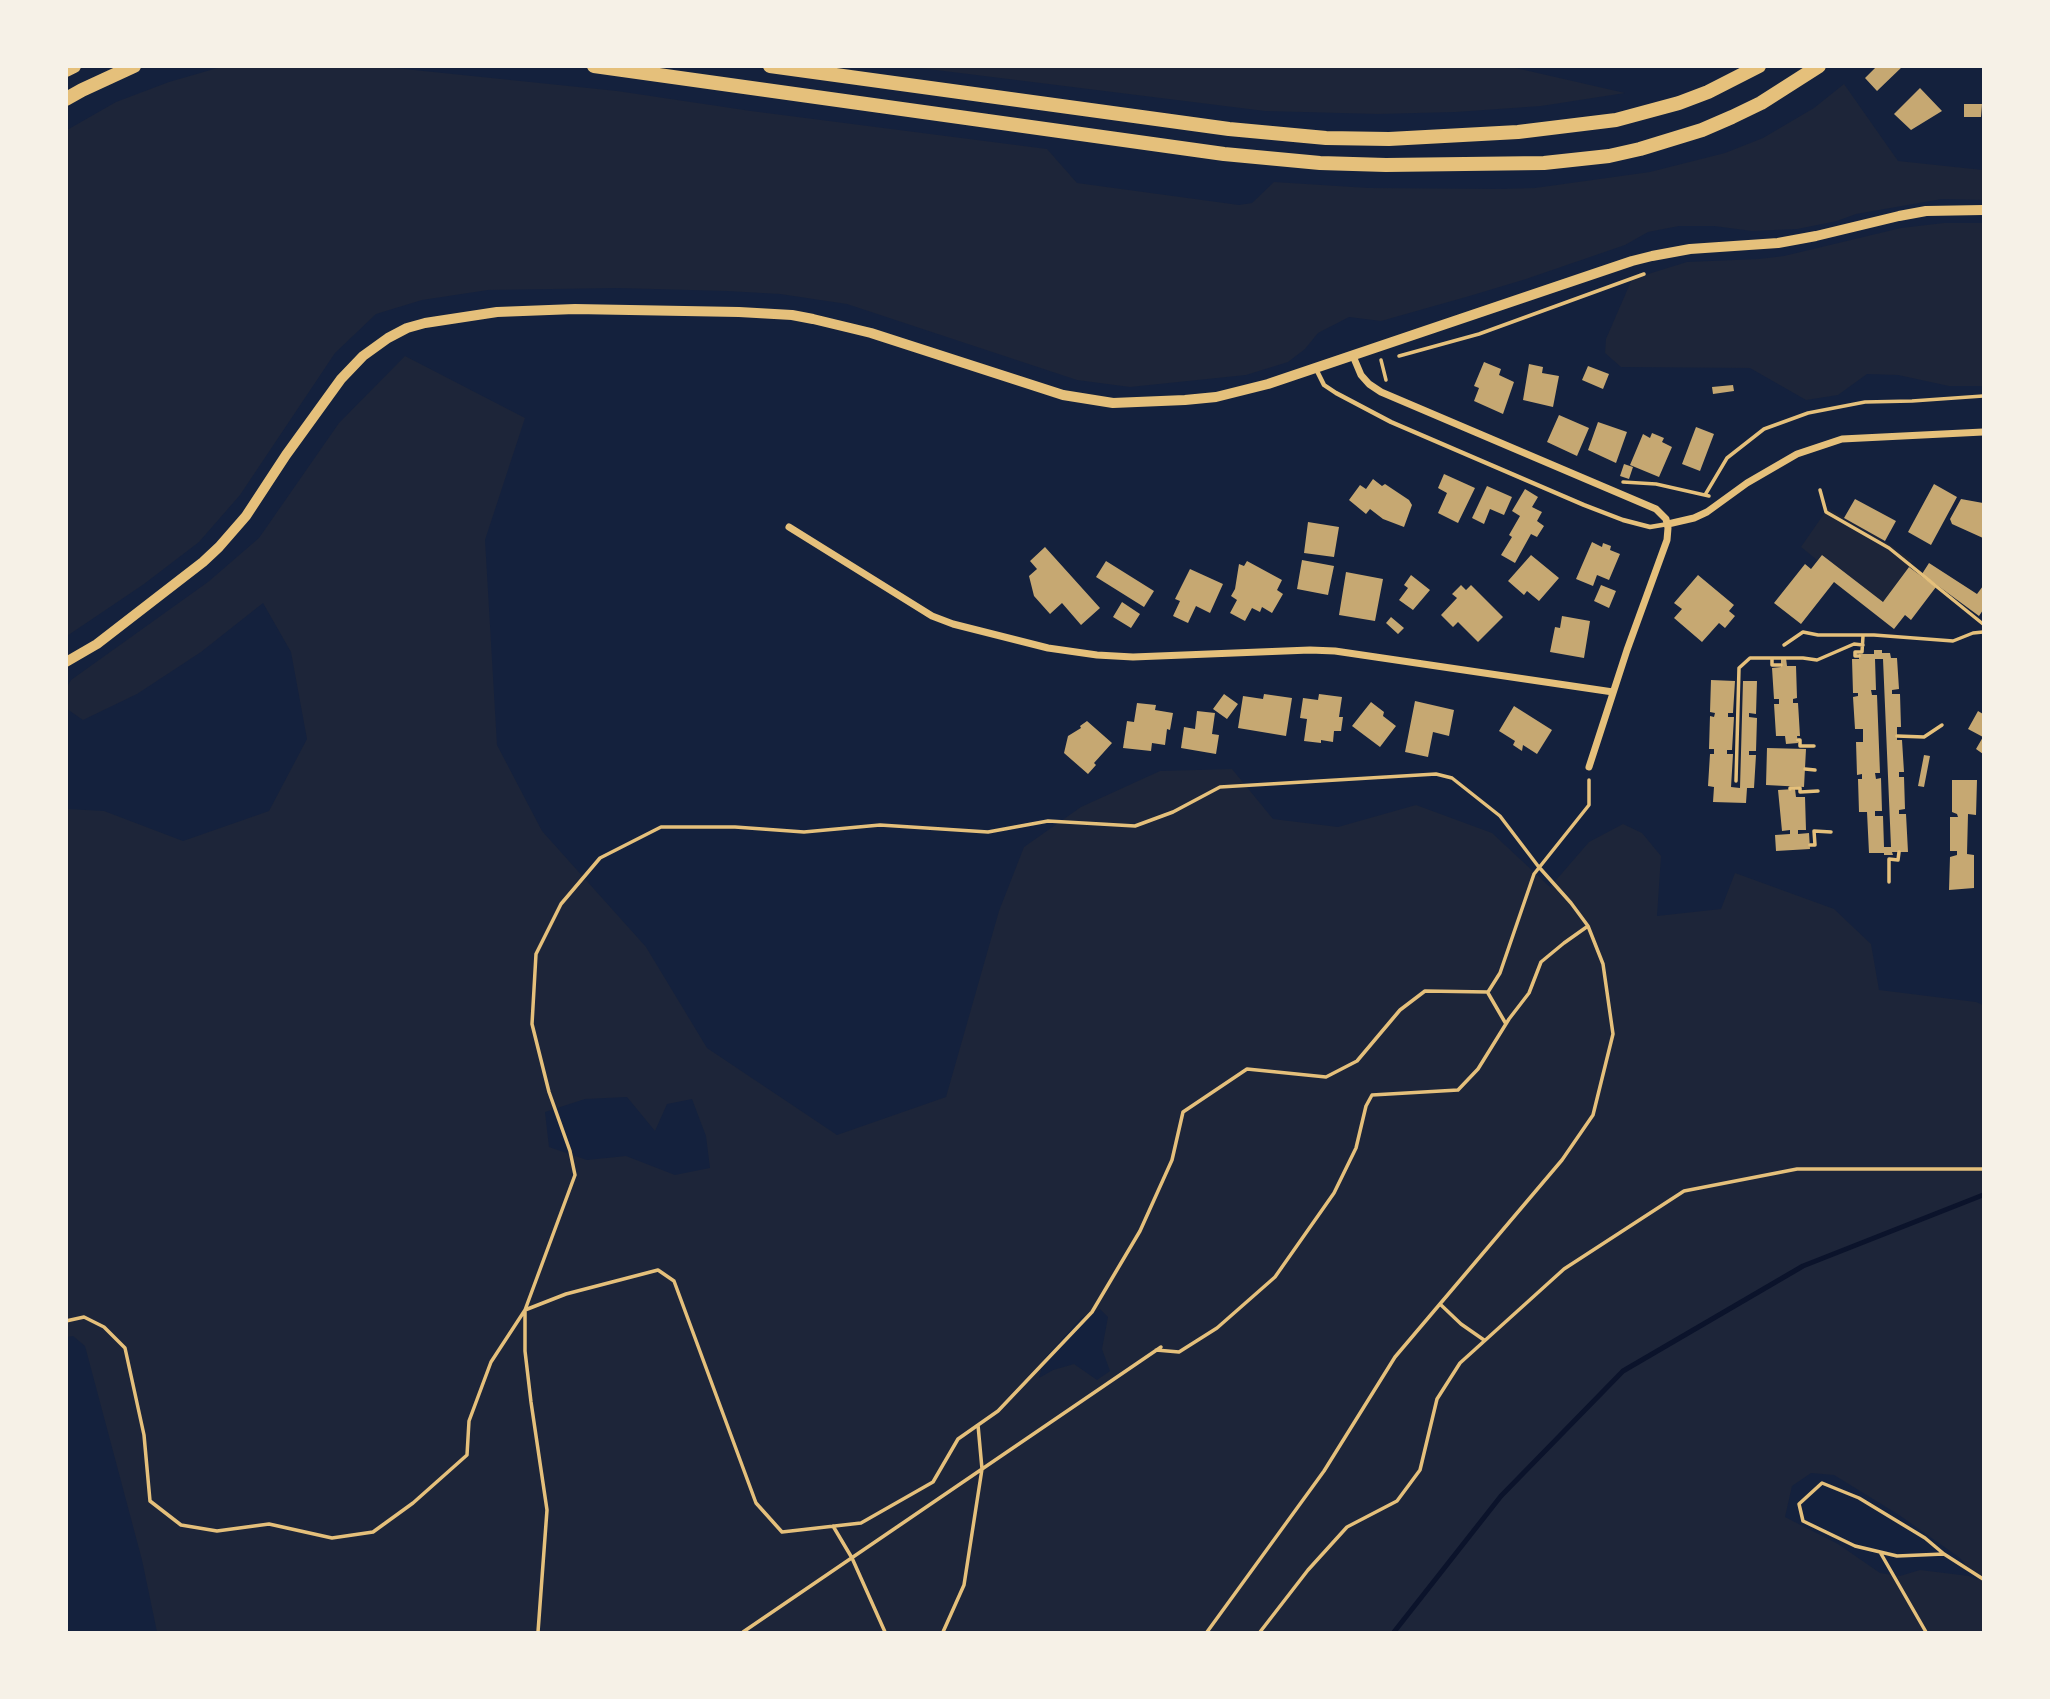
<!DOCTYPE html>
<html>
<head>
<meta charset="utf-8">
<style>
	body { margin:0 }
	#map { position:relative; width:2050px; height:1699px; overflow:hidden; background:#14213d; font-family:"Space Grotesk",sans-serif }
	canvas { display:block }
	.frame { position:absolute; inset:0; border:68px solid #f6f1e7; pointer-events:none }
</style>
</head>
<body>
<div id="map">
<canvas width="2050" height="1699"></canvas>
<div class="frame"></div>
</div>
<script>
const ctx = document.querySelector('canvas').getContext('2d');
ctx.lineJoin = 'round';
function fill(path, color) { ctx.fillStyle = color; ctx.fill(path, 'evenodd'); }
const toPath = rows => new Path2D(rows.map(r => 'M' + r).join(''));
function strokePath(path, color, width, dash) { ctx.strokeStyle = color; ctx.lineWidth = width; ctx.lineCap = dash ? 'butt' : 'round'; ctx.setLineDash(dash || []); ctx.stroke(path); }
const green = toPath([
	[1507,66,1625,93,1541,106,1456,112,1378,114,1265,111,912,67],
	[385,67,617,91,751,111,1047,149,1077,183,1239,205,1252,203,1274,182,1369,188,1500,189,1535,188,1650,172,1725,153,1763,138,1814,108,1844,84,1898,161,1983,170,1983,200,1942,199,1856,214,1837,221,1797,229,1752,231,1714,226,1679,226,1648,232,1625,245,1526,279,1466,297,1381,321,1349,317,1318,333,1305,349,1288,362,1246,375,1130,387,1077,380,847,304,780,294,727,291,617,288,488,290,422,300,376,314,335,353,240,495,199,542,144,584,67,636,67,130,116,102,169,82,221,67],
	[1944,223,1983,223,1983,386,1949,386,1898,375,1867,374,1838,395,1806,400,1750,368,1621,367,1605,353,1606,339,1632,279,1687,262,1759,259,1784,256,1901,228],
	[405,356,525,418,485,540,497,745,542,831,646,947,707,1048,837,1135,946,1097,999,911,1024,847,1081,807,1160,771,1232,769,1273,819,1338,827,1416,805,1492,833,1550,887,1589,842,1623,824,1642,833,1661,856,1657,916,1721,909,1735,873,1834,909,1871,944,1879,990,1976,1002,1983,1005,1983,1632,157,1632,142,1560,85,1346,73,1336,67,1337,67,809,104,811,183,841,269,811,307,739,291,652,263,603,201,652,137,694,83,720,67,709,67,687,71,680,208,582,259,538,339,423],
	[627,1097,655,1131,667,1104,692,1099,706,1136,710,1168,675,1175,626,1156,587,1160,549,1147,545,1112,585,1099],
	[1100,1309,1108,1317,1102,1349,1110,1371,1097,1380,1074,1364,1053,1370,1039,1378,1044,1359,1081,1318],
	[1811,1473,1834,1475,1899,1515,1960,1558,1978,1580,1969,1576,1920,1570,1900,1576,1880,1573,1838,1544,1785,1517,1792,1486],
	[1828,508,1885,541,1913,561,1883,602,1822,555,1817,560,1801,547]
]);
const stream = toPath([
	[1394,1632,1501,1496,1623,1371,1803,1266,1983,1195]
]);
const building = toPath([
	[1877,66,1903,66,1877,91,1865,78],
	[1920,88,1942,111,1911,130,1894,114],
	[1964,104,1982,104,1981,117,1964,117],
	[1484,362,1501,369,1499,375,1514,382,1503,414,1474,401,1479,388,1474,386],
	[1529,364,1543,367,1542,373,1559,376,1553,407,1523,400],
	[1588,366,1609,374,1603,389,1582,380],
	[1733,385,1734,391,1713,394,1712,387],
	[1559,415,1589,428,1577,456,1547,442],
	[1598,422,1627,432,1616,463,1588,450],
	[1696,427,1714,434,1700,471,1682,464],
	[1652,433,1664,438,1662,442,1672,447,1659,477,1630,465,1643,434,1650,438],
	[1624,464,1633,467,1629,479,1620,476],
	[1444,474,1475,488,1458,523,1438,513,1447,493,1438,488],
	[1373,479,1382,486,1385,484,1409,500,1412,505,1404,527,1383,519,1370,509,1366,514,1349,500,1360,485,1366,489],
	[1934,484,1957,497,1931,545,1908,532],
	[1487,486,1512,497,1504,515,1490,509,1484,524,1472,518],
	[1525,489,1538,497,1532,507,1542,512,1537,521,1544,526,1537,537,1531,534,1515,563,1501,555,1512,537,1509,535,1520,516,1512,511],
	[1855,499,1896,521,1885,541,1844,518],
	[1961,499,1983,503,1983,538,1952,524,1950,519],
	[1308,522,1339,527,1334,557,1304,553],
	[1592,542,1602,547,1603,543,1611,546,1610,550,1620,554,1609,580,1597,575,1593,586,1576,579],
	[1045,547,1100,608,1081,625,1062,603,1050,614,1034,596,1029,576,1037,569,1030,561],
	[1531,555,1559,578,1539,601,1527,591,1524,595,1508,581],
	[1822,555,1883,602,1909,567,1936,587,1911,620,1905,615,1894,629,1834,582,1801,624,1774,603,1805,564,1811,569],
	[1302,560,1334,566,1328,595,1297,589],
	[1106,561,1154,591,1144,607,1096,577],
	[1247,561,1282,580,1277,590,1283,594,1272,613,1262,607,1260,612,1252,608,1245,621,1230,613,1237,600,1231,596,1235,589,1239,564,1244,566],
	[1929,563,1977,594,1983,586,1983,610,1979,616,1922,574],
	[1190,569,1223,584,1210,613,1196,606,1188,623,1173,616,1180,601,1175,599],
	[1346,572,1383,579,1375,621,1339,615],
	[1411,575,1430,590,1413,610,1399,600,1408,588,1404,585],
	[1698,575,1734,605,1729,611,1735,616,1725,628,1719,623,1702,642,1674,618,1682,609,1674,603],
	[1461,585,1466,590,1471,585,1503,617,1478,642,1458,622,1453,627,1441,615,1457,598,1452,594],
	[1601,585,1616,591,1609,608,1594,601],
	[1122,602,1140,614,1131,628,1113,617],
	[1562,616,1590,621,1584,658,1550,652,1555,627,1560,628],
	[1391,617,1404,628,1398,634,1386,623],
	[1874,650,1882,650,1882,653,1890,653,1891,658,1897,658,1899,689,1892,690,1892,694,1900,694,1901,727,1897,727,1897,740,1902,740,1904,772,1899,772,1899,777,1904,777,1905,809,1899,810,1899,814,1906,814,1908,852,1892,852,1893,855,1884,855,1884,853,1869,853,1867,812,1859,812,1858,779,1862,779,1862,774,1857,775,1856,742,1863,742,1863,729,1855,729,1853,697,1858,696,1858,693,1853,693,1852,659,1859,659,1859,654,1874,654],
	[1875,659,1883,659,1891,847,1884,847,1883,816,1875,816,1875,811,1882,811,1881,778,1876,779,1875,773,1880,773,1877,695,1872,695,1871,690,1876,690],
	[1786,658,1787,666,1796,666,1797,698,1793,699,1793,703,1798,703,1800,736,1797,736,1798,743,1786,744,1785,736,1776,736,1774,704,1779,704,1779,699,1774,699,1772,668,1781,667,1781,659],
	[1711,680,1735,681,1733,713,1728,713,1728,717,1734,717,1732,750,1727,750,1727,754,1733,754,1731,787,1740,788,1743,681,1757,681,1756,714,1749,713,1749,717,1757,718,1756,751,1749,751,1749,755,1756,755,1754,788,1747,788,1746,803,1713,802,1714,787,1708,786,1710,754,1714,754,1714,749,1709,749,1710,716,1714,717,1715,713,1710,712],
	[1224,694,1238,704,1227,719,1213,709],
	[1264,694,1292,698,1286,736,1238,728,1243,696,1263,699],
	[1319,694,1342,697,1339,717,1343,717,1341,731,1334,731,1333,742,1321,740,1321,743,1304,741,1307,719,1300,718,1303,698,1318,700],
	[1415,701,1454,710,1449,736,1433,732,1428,757,1405,752],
	[1371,702,1384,712,1383,716,1396,726,1380,747,1352,726],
	[1137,703,1156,705,1155,710,1173,713,1170,730,1167,729,1165,745,1152,743,1151,751,1123,748,1127,721,1134,722],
	[1514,706,1552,730,1537,754,1523,745,1522,751,1513,745,1515,741,1499,731],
	[1197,711,1215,713,1212,734,1219,735,1216,754,1181,748,1184,727,1195,729],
	[1978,711,1983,714,1983,754,1976,749,1983,737,1968,729],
	[1087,721,1112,743,1094,763,1096,765,1088,774,1064,753,1068,736,1081,728,1080,726],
	[1767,748,1806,749,1804,787,1766,785],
	[1924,755,1930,756,1924,787,1918,786],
	[1952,780,1977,780,1976,815,1968,814,1967,854,1974,855,1974,888,1949,890,1950,857,1957,855,1957,851,1950,851,1950,817,1958,817,1957,814,1952,812],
	[1795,789,1796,797,1805,797,1806,830,1798,830,1798,834,1809,833,1810,849,1776,851,1775,835,1790,834,1790,830,1782,831,1778,790]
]);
const path = toPath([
	[1399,356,1479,334,1644,274],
	[1381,360,1386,380],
	[1623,482,1656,484,1709,496],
	[1820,490,1826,512,1889,548,1983,624],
	[1705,495,1727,458,1764,429,1808,413,1865,402,1912,401,1983,396],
	[1784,645,1803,632,1818,635,1874,635,1953,641,1973,633,1983,632],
	[1859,656,1855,656,1855,652,1862,652,1863,636],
	[1772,658,1772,665,1781,665],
	[1897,736,1924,737,1942,725],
	[1798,740,1800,740,1800,746,1814,746],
	[1805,769,1815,770],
	[1736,781,1739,668,1750,658,1803,658,1817,660,1854,644,1863,645],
	[1790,789,1790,788,1800,788,1800,792,1818,791],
	[1810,845,1815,845,1814,831,1831,832],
	[1889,882,1889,859,1898,860,1899,852],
	[1488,993,1506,1024],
	[1440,1304,1461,1324,1484,1340],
	[66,1321,84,1317,104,1327,125,1348,144,1435,150,1501,181,1525,217,1531,269,1524,332,1538,373,1532,413,1503,467,1455,469,1421,491,1362,525,1310,566,1294,658,1270,674,1281,756,1503,782,1532,861,1523,933,1482,958,1439,998,1411,1092,1312,1140,1231,1172,1160,1183,1112,1247,1069,1326,1077,1357,1061,1400,1010,1425,991,1488,992,1500,973,1534,874,1589,805,1589,780],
	[1156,1350,1179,1352,1217,1328,1275,1277,1334,1193,1356,1148,1366,1106,1372,1095,1458,1090,1478,1069,1509,1019,1529,993,1541,962,1564,943,1588,926],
	[833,1526,852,1558,885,1632],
	[1880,1552,1926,1632],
	[1944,1554,1897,1556,1855,1546,1803,1521,1799,1504,1822,1483,1859,1498,1925,1538,1944,1554,1983,1579],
	[538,1632,547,1510,531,1402,525,1351,525,1310,575,1175,570,1151,549,1092,532,1024,536,954,561,904,600,858,661,827,735,827,804,832,880,825,988,832,1048,821,1135,826,1173,812,1220,787,1436,774,1452,778,1500,816,1538,866,1571,903,1588,926,1603,964,1613,1034,1593,1115,1562,1160,1395,1357,1324,1471,1207,1632],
	[743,1632,1161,1347],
	[943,1632,964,1585,982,1469,978,1425],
	[1260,1632,1308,1570,1347,1527,1397,1501,1420,1470,1437,1399,1460,1363,1564,1269,1684,1191,1797,1169,1983,1169]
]);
const service = toPath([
	[1316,369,1324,385,1336,393,1391,422,1584,505,1623,520,1650,527,1668,524]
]);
const minor = toPath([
	[1353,356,1361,375,1369,384,1381,392,1656,509,1666,519,1668,528,1667,540,1627,650,1589,767],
	[1668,524,1694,518,1707,512,1747,483,1797,454,1842,439,1983,432],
	[789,527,932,616,953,624,1048,648,1097,655,1133,657,1310,650,1335,651,1613,692]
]);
const tertiary = toPath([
	[66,662,97,644,203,562,219,547,246,516,286,455,341,379,363,356,388,338,407,328,425,323,497,312,575,309,739,312,792,315,813,319,871,333,1063,395,1113,403,1185,400,1216,397,1268,384,1632,261,1652,256,1690,249,1778,243,1816,236,1899,216,1926,211,1983,210]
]);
const trunk = toPath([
	[594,66,1224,154,1320,163,1386,165,1544,163,1609,156,1640,149,1702,130,1732,117,1761,103,1819,66],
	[770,66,1229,129,1326,138,1389,139,1518,132,1616,120,1679,103,1708,92,1759,66],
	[66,70,74,66],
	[66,99,82,90,134,66]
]);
fill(green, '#1d2539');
strokePath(stream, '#0b132b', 5);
fill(building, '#c6a872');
strokePath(path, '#e5c07b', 3.5);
strokePath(service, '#e5c07b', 4.5);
strokePath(minor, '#e5c07b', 7);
strokePath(tertiary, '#e5c07b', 10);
strokePath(trunk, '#e5c07b', 14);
</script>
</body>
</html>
